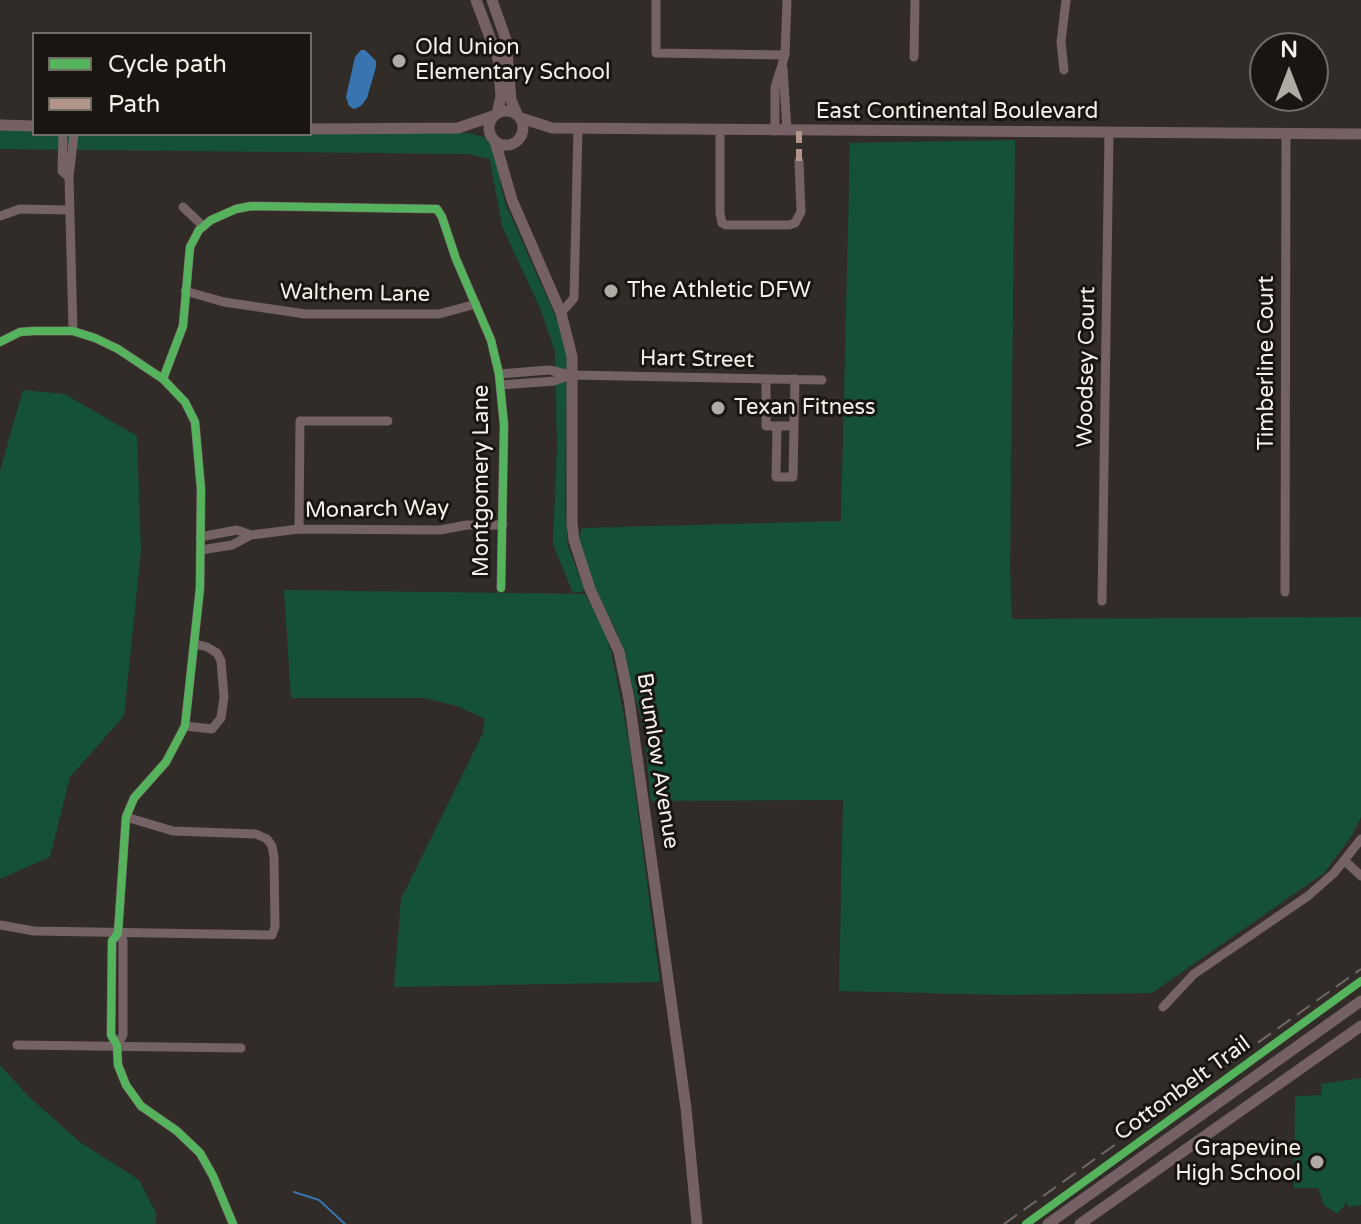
<!DOCTYPE html>
<html>
<head>
<meta charset="utf-8">
<style>
	body { margin:0 }
	#map { position:relative; width:1361px; height:1224px; overflow:hidden; background:#312c27; font-family:"Varela Round",sans-serif }
	canvas { display:block }
	.legend { position:absolute; left:32px; top:32px; width:280px; height:104px; box-sizing:border-box; background:#191611; border:2px solid #716d67; margin:0; padding:10px 14px; list-style:none; font-size:24px; color:#f5f0e9 }
	.legend li { display:flex; align-items:center; gap:16px; height:40px }
	.legend b { width:40px; border:2px solid #716d67 }
	.north { position:absolute; left:1249px; top:32px; width:80px; height:80px; box-sizing:border-box; background:#191611; border:2px solid #716d67; border-radius:50%; rotate:0deg; font-size:22px; font-weight:700; line-height:32px; text-align:center; color:#f5f0e9 }
	.north::after { content:''; display:block; margin:auto; width:28px; height:36px; background:#b0aba5; clip-path:polygon(50% 0,100% 100%,50% 72%,0 100%) }
</style>
</head>
<body>
<div id="map">
<canvas width="1361" height="1224"></canvas>
<ul class="legend">
<li><b style="height:10px;background:#56b35d"></b>Cycle path</li>
<li><b style="height:10px;background:#b2968c"></b>Path</li>
</ul>
<div class="north">N</div>
</div>
<script>
const ctx = document.querySelector('canvas').getContext('2d');
ctx.lineJoin = 'round';
function fill(path, color) { ctx.fillStyle = color; ctx.fill(path, 'evenodd'); }
const toPath = rows => new Path2D(rows.map(r => 'M' + r).join(''));
function strokePath(path, color, width, dash) { ctx.strokeStyle = color; ctx.lineWidth = width; ctx.lineCap = dash ? 'butt' : 'round'; ctx.setLineDash(dash || []); ctx.stroke(path); }
function drawText(font, color, halo, rows, align = 'center') {
  ctx.font = font + ' "Varela Round",sans-serif'; ctx.lineWidth = 6; ctx.setLineDash([]); ctx.textBaseline = 'middle'; ctx.strokeStyle = halo; ctx.fillStyle = color; for (const [text, x, y, turn = 0] of rows) {
    ctx.save(); ctx.translate(x, y); ctx.rotate((+turn || 0) * Math.PI / 180); ctx.textAlign = isNaN(turn) ? turn : align; if (halo) ctx.strokeText(text, 0, 0); ctx.fillText(text, 0, 0); ctx.restore();
  }
}
const green = toPath([
	[0,130,34,130,34,134,469,133,484,137,493,143,499,157,501,188,506,205,561,329,567,354,565,508,568,546,585,591,573,593,553,544,557,448,555,351,540,308,502,226,490,159,468,154,0,149],
	[1015,140,1010,568,1012,619,1361,617,1361,817,1351,837,1324,873,1152,993,1006,995,839,991,843,800,651,801,644,729,618,635,588,573,579,539,582,528,841,521,850,143],
	[23,390,65,394,137,436,141,551,124,716,70,777,50,857,0,879,0,471],
	[284,590,585,594,601,624,611,651,628,736,660,982,394,987,401,899,483,733,485,719,457,706,424,698,291,698],
	[0,1065,29,1097,80,1142,139,1180,156,1213,156,1224,0,1224],
	[1361,1078,1361,1205,1348,1207,1347,1202,1337,1214,1324,1205,1318,1188,1294,1188,1295,1096,1322,1095,1321,1084]
]);
const water = toPath([
	[361,50,365,50,376,61,376,67,367,98,361,106,354,109,349,106,346,97,355,57]
]);
const stream = toPath([
	[294,1192,319,1200,345,1224]
]);
const minor = toPath([
	[656,0,656,53,785,55],
	[914,57,915,0],
	[783,68,787,131],
	[1064,70,1061,42,1066,0],
	[720,130,720,213,722,223,726,225,789,225,795,223,801,212,799,161],
	[775,131,775,87,785,55,787,0],
	[63,134,62,171,69,177],
	[183,207,203,226],
	[0,216,20,209,70,210],
	[185,291,224,302,305,314,439,314,476,304],
	[561,313,574,298,578,128],
	[73,331,69,177,74,134],
	[0,342,20,332,34,331,73,331,95,338,118,349,163,379,185,402,195,422,201,489,200,588,185,726,166,762,134,798,126,817,118,933,112,941,111,1035,117,1045,118,1065,126,1085,141,1106,177,1131,200,1153,213,1176,233,1224],
	[499,374,549,370,571,375,822,380],
	[163,379,183,326,190,247,199,230,211,220,236,209,251,206,437,209,442,217,456,259,491,340,499,374,504,425,501,588],
	[766,379,766,426,794,426,795,379],
	[501,385,554,381,571,375],
	[777,426,776,477,793,477,794,426],
	[299,529,300,421,388,421],
	[200,537,237,530,251,535],
	[201,550,232,545,251,535,299,529,440,530,467,525,503,525],
	[1285,592,1286,134],
	[1102,601,1109,133],
	[185,726,212,729,221,718,224,697,221,661,217,653,207,647,195,644],
	[1344,860,1361,876],
	[0,925,34,931,272,935,275,927,274,857,272,846,267,839,256,834,173,831,126,817],
	[1163,1007,1194,974,1308,896,1334,873,1361,839],
	[17,1045,241,1048],
	[117,1045,123,1035,123,941,118,933]
]);
const major = toPath([
	[476,0,498,59,501,97,497,113],
	[492,0,506,40,511,100,517,114],
	'489 128a17 17 0 1 1 34 0a17 17 0 1 1-34 0Z',
	[521,118,552,128,1361,134],
	[0,125,34,126],
	[310,129,458,128,493,116],
	[495,141,512,200,561,313,572,356,572,523,574,540,590,589,619,652,629,699,686,1108,697,1224],
	[1048,1224,1361,1001],
	[1080,1224,1361,1026]
]);
const rail = toPath([
	[1004,1224,1361,969]
]);
const quiet = toPath([
	[799,161,799,131]
]);
const cycleway = toPath([
	[0,342,20,332,34,331,73,331,95,338,118,349,163,379,185,402,195,422,201,489,200,588,185,726,166,762,134,798,126,817,118,933,112,941,111,1035,117,1045,118,1065,126,1085,141,1106,177,1131,200,1153,213,1176,233,1224],
	[163,379,183,326,190,247,199,230,211,220,236,209,251,206,437,209,442,217,456,259,491,340,499,374,504,425,501,588],
	[1026,1224,1361,981]
]);
const markers = [
	[399,61,8,"#b0aba5"],
	[611,291,8,"#b0aba5"],
	[718,408,8,"#b0aba5"],
	[1317,1162,8,"#b0aba5"]
];
const poiNames = [
	["Old Union",415,48],
	["Elementary School",415,73],
	["The Athletic DFW",627,291],
	["Texan Fitness",734,408],
	["Grapevine",1301,1149,"right"],
	["High School",1301,1174,"right"]
];
const streetNames = [
	["East Continental Boulevard",957,112],
	["Walthem Lane",355,294,1],
	["Hart Street",697,360,1],
	["Timberline Court",1267,363,-90],
	["Woodsey Court",1087,367,-89],
	["Montgomery Lane",482,481,-90],
	["Monarch Way",377,510,-1],
	["Brumlow Avenue",657,761,81],
	["Cottonbelt Trail",1183,1089,-36]
];
fill(green, '#155137');
fill(water, '#3774b0');
strokePath(stream, '#3774b0', 2);
strokePath(minor, '#746265', 9);
strokePath(major, '#756063', 11);
strokePath(rail, '#726868', 2, [16, 8]);
strokePath(quiet, '#b2968c', 6, [12, 6]);
strokePath(cycleway, '#56b35d', 8);
for (const [x, y, r, color] of markers) { const dot = new Path2D(); dot.arc(x, y, r, 0, 2 * Math.PI); ctx.fillStyle = color; ctx.fill(dot); strokePath(dot, '#191611', 3); }
drawText('22px', '#f5f0e9', '#191611', poiNames, 'left');
drawText('22px', '#f5f0e9', '#191611', streetNames);
</script>
</body>
</html>
